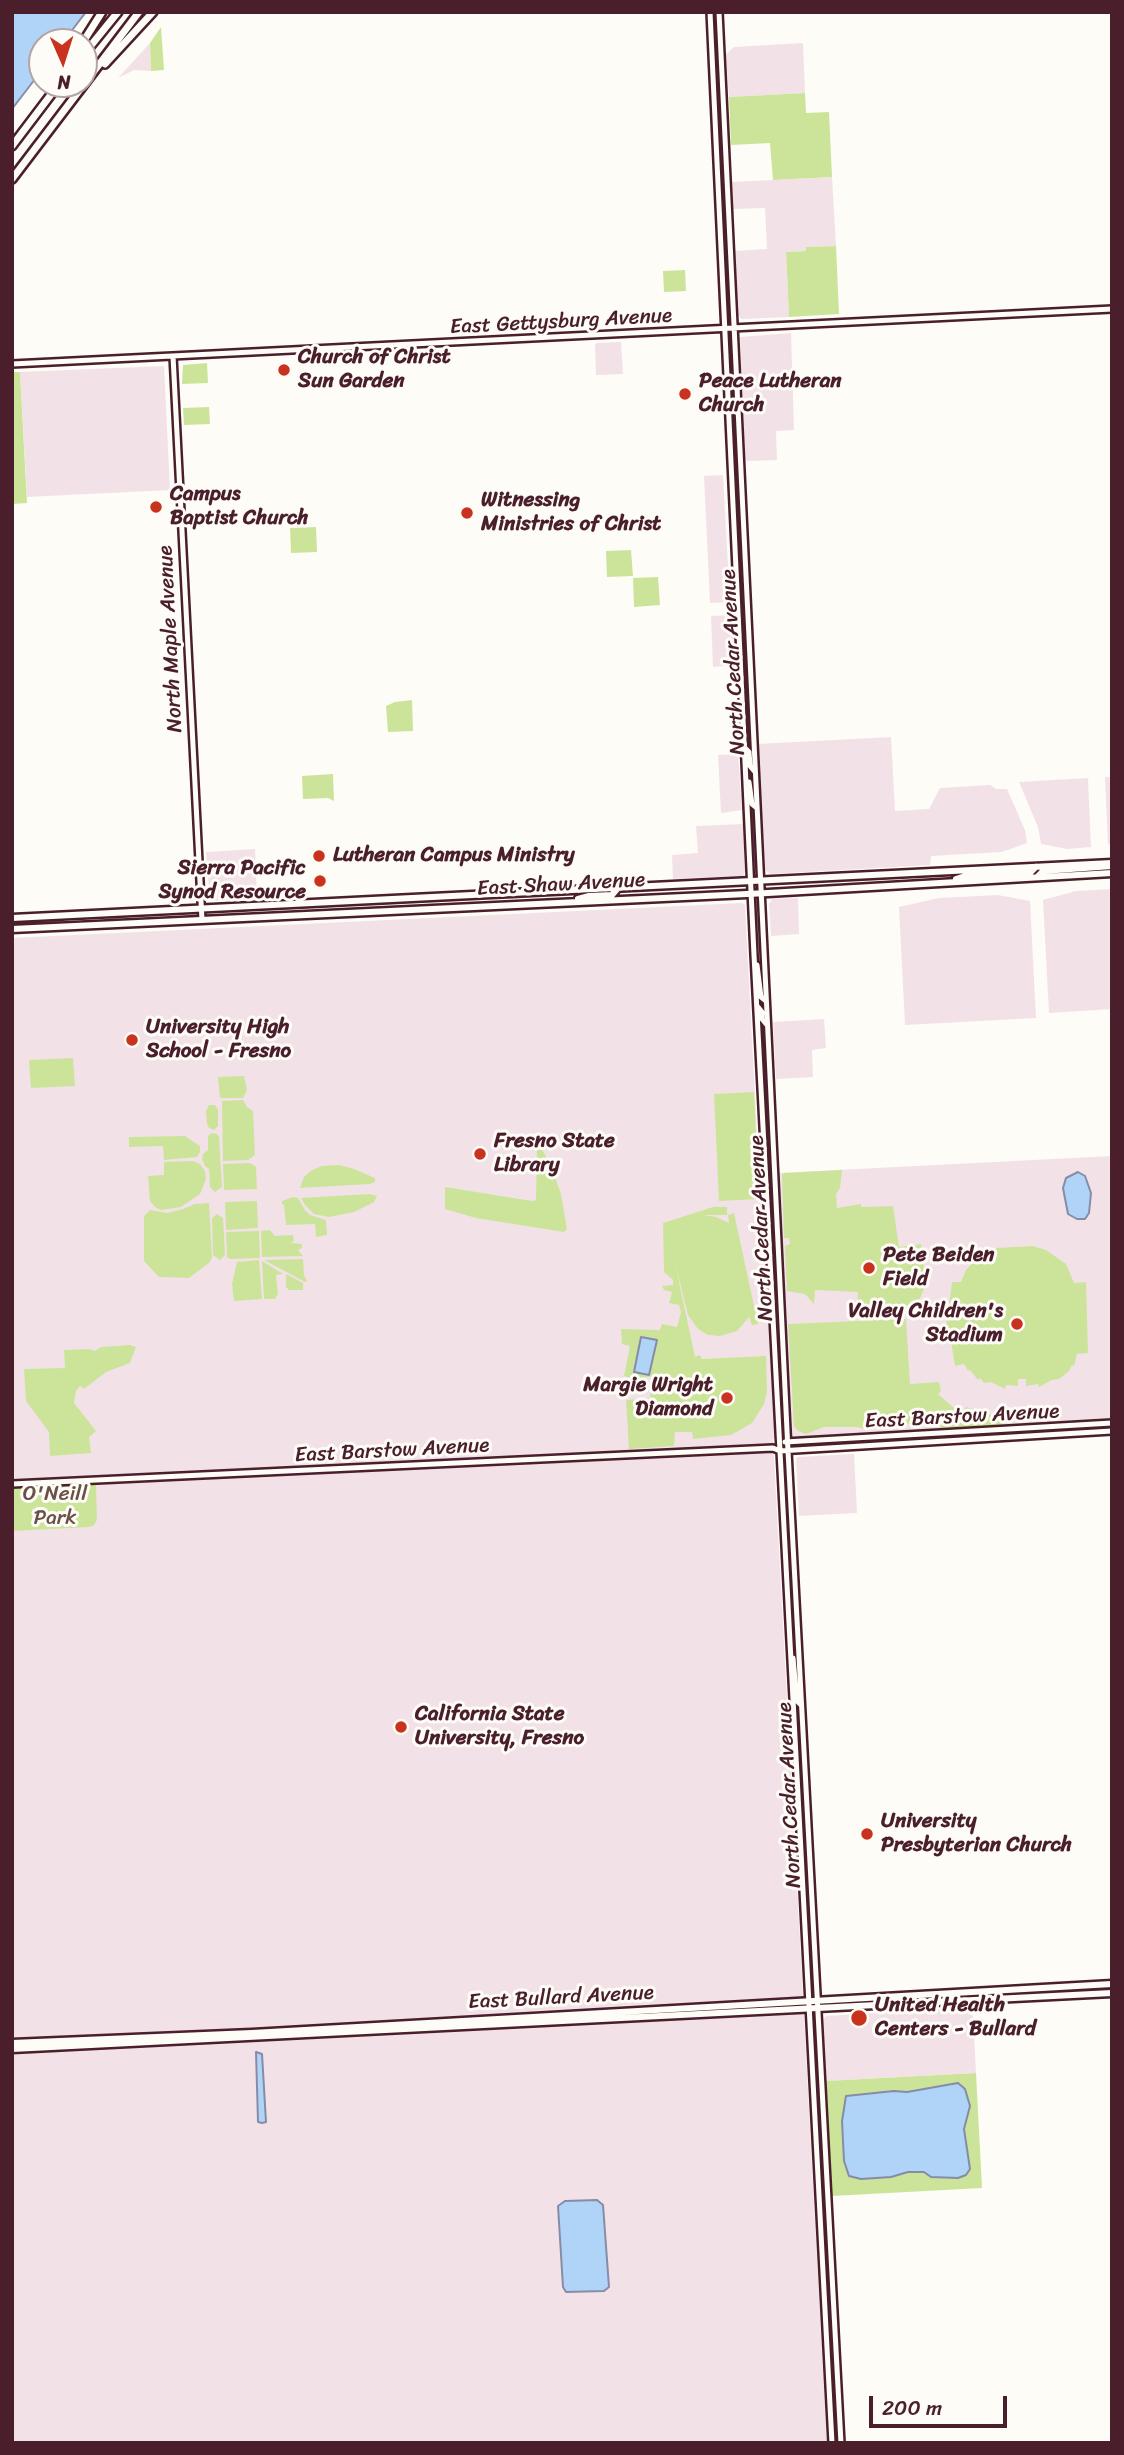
<!DOCTYPE html>
<html>
<head>
<meta charset="utf-8">
<style>
	body { margin:0 }
	#map { position:relative; width:1124px; height:2455px; overflow:hidden; background:#fdfcf7; font-family:Sriracha,sans-serif }
	canvas { display:block }
	.frame { position:absolute; inset:0; border:14px solid #4a1f2b; pointer-events:none }
	.north { position:absolute; left:28px; top:28px; width:70px; height:70px; box-sizing:border-box; background:#fdfcf7; border:2px solid #b5a4a5; border-radius:50%; rotate:177deg; font-size:19px; font-weight:700; line-height:28px; text-align:center; color:#4a1f2b }
	.north::after { content:''; display:block; margin:auto; width:24px; height:32px; background:#c8321e; clip-path:polygon(50% 0,100% 100%,50% 72%,0 100%) }
	.scale { position:absolute; left:869px; top:2396px; width:138px; height:32px; box-sizing:border-box; border:4px solid #4a1f2b; border-top:0; padding-left:9px; font-size:21px; line-height:24px; white-space:nowrap; color:#4a1f2b; -webkit-text-stroke:5px #fdfcf7; paint-order:stroke }
</style>
</head>
<body>
<div id="map">
<canvas width="1124" height="2455"></canvas>
<div class="frame"></div>
<div class="north">N</div>
<div class="scale">200 m</div>
</div>
<script>
const ctx = document.querySelector('canvas').getContext('2d');
ctx.lineJoin = 'round';
function fill(path, color) { ctx.fillStyle = color; ctx.fill(path, 'evenodd'); }
const toPath = rows => new Path2D(rows.map(r => 'M' + r).join(''));
function strokePath(path, color, width, dash) { ctx.strokeStyle = color; ctx.lineWidth = width; ctx.lineCap = dash ? 'butt' : 'round'; ctx.setLineDash(dash || []); ctx.stroke(path); }
function drawText(font, color, halo, rows, align = 'center') {
  ctx.font = font + ' Sriracha,sans-serif'; ctx.lineWidth = 6; ctx.setLineDash([]); ctx.textBaseline = 'middle'; ctx.strokeStyle = halo; ctx.fillStyle = color; for (const [text, x, y, turn = 0] of rows) {
    ctx.save(); ctx.translate(x, y); ctx.rotate((+turn || 0) * Math.PI / 180); ctx.textAlign = isNaN(turn) ? turn : align; if (halo) ctx.strokeText(text, 0, 0); ctx.fillText(text, 0, 0); ctx.restore();
  }
}
const built = toPath([
	[150,43,151,71,134,70,118,78],
	[803,43,805,93,729,97,726,54,734,47],
	[832,177,836,246,807,247,807,251,786,252,789,317,742,319,738,316,735,251,767,249,765,208,733,209,732,182],
	[791,333,794,430,776,431,777,460,747,461,745,459,740,337],
	[621,342,623,374,596,375,595,345,597,343],
	[164,366,170,490,27,497,20,372],
	[723,475,730,602,710,603,704,476],
	[733,615,735,665,713,667,711,616],
	[891,737,895,811,929,809,940,788,990,785,996,789,1007,789,1025,830,1027,843,1002,852,931,856,930,865,770,874,765,870,758,744],
	[738,754,742,810,721,813,718,755],
	[1105,777,1112,777,1112,846,1108,844],
	[1088,778,1091,847,1067,849,1041,844,1038,827,1019,782],
	[743,824,745,872,743,876,673,879,672,855,698,853,696,826],
	[255,849,257,899,210,901,206,852],
	[1112,889,1112,1009,1049,1013,1043,900,1076,891],
	[998,895,1030,901,1036,1018,905,1025,899,907,939,898],
	[798,898,799,934,771,936,769,904,772,899],
	[742,903,745,905,759,1174,1112,1156,1112,1419,773,1439,827,2443,12,2443,12,938],
	[824,1019,826,1048,812,1050,813,1077,776,1079,773,1022],
	[854,1454,857,1513,799,1516,796,1459,798,1457],
	[965,2008,968,2013,973,2016,976,2073,826,2081,823,2019,826,2016]
]);
const green = toPath([
	[161,27,164,70,151,71,150,43],
	[805,93,806,113,829,112,832,177,773,180,770,143,731,145,729,97],
	[836,246,839,314,789,317,786,252,806,251,806,247],
	[685,270,686,291,664,292,663,271],
	[207,363,208,383,182,384,183,365],
	[12,372,20,372,27,503,12,504],
	[209,407,210,424,184,425,183,408],
	[316,527,317,552,291,553,290,528],
	[631,550,633,576,607,577,606,551],
	[658,577,660,605,634,607,633,578],
	[412,700,413,731,388,732,386,706,395,702],
	[333,774,334,801,328,798,303,799,302,776],
	[73,1058,75,1086,31,1088,29,1060],
	[244,1076,247,1090,243,1098,220,1098,218,1077],
	[754,1092,759,1199,719,1201,714,1094],
	[243,1100,247,1107,253,1111,255,1155,248,1160,223,1161,222,1101],
	[209,1105,215,1105,218,1110,218,1126,214,1130,209,1128,207,1124,206,1111],
	[212,1133,217,1134,219,1137,222,1187,215,1192,210,1187,209,1169,205,1166,202,1159,203,1154,208,1150,208,1136],
	[185,1136,200,1146,200,1152,197,1157,164,1160,163,1146,129,1147,129,1137],
	[537,1140,551,1166,561,1194,567,1229,564,1232,476,1218,445,1209,445,1187,532,1201,536,1200],
	[193,1161,200,1164,205,1171,206,1179,200,1194,181,1207,161,1210,155,1207,150,1201,148,1176,164,1175,164,1162],
	[250,1163,256,1167,257,1189,224,1190,223,1164],
	[322,1166,339,1165,354,1169,375,1178,375,1182,370,1184,300,1188,304,1177,312,1170],
	[842,1170,840,1188,836,1194,837,1208,861,1204,861,1207,893,1206,899,1247,921,1244,926,1284,918,1303,909,1309,897,1312,857,1311,858,1292,815,1290,814,1304,805,1294,787,1291,785,1246,790,1244,789,1238,784,1238,782,1175,784,1173],
	[370,1194,377,1196,374,1202,354,1212,329,1217,314,1214,305,1205,301,1198],
	[293,1197,298,1198,305,1210,310,1215,326,1220,327,1235,316,1237,315,1224,286,1225,284,1205,282,1204,282,1201],
	[257,1201,258,1228,226,1230,225,1202],
	[209,1203,212,1258,209,1263,189,1278,159,1277,144,1261,144,1216,150,1210,167,1213,183,1209,195,1204],
	[713,1207,727,1207,727,1215,703,1215,716,1217,729,1223,728,1215,734,1213,758,1324,752,1325,749,1317,737,1331,720,1336,708,1335,698,1329,688,1315,675,1263,695,1357,700,1355,702,1359,766,1356,767,1392,764,1404,752,1423,731,1435,693,1439,692,1432,675,1432,674,1446,629,1449,626,1400,650,1398,651,1389,666,1384,663,1375,633,1379,624,1376,630,1346,622,1344,621,1329,660,1330,662,1324,677,1327,681,1312,679,1305,669,1303,672,1292,664,1290,662,1286,673,1285,673,1280,664,1272,663,1223],
	[217,1214,223,1218,225,1255,220,1260,213,1255,212,1218],
	[270,1230,275,1236,293,1235,294,1240,291,1243,302,1244,302,1248,298,1250,303,1256,262,1257,261,1231],
	[259,1231,260,1258,230,1259,227,1257,226,1232],
	[1033,1246,1046,1250,1066,1264,1074,1283,1086,1282,1088,1353,1077,1354,1074,1366,1072,1365,1069,1371,1059,1379,1052,1380,1039,1387,1038,1384,1026,1386,1026,1379,1018,1379,1018,1386,1006,1385,1005,1389,991,1382,984,1383,980,1378,978,1380,970,1370,968,1371,964,1364,955,1366,950,1335,947,1334,946,1314,948,1314,952,1282,961,1282,966,1270,974,1261,997,1248],
	[303,1259,304,1275,307,1281,305,1282,264,1260],
	[259,1260,262,1299,234,1301,232,1284,237,1262],
	[262,1261,283,1274,276,1275,278,1294,275,1299,264,1299],
	[286,1274,303,1283,303,1290,289,1290,286,1287],
	[906,1319,910,1384,939,1382,941,1391,938,1394,954,1408,963,1411,966,1407,1002,1418,1003,1425,949,1429,930,1425,892,1423,871,1430,856,1427,824,1427,806,1434,798,1431,794,1426,788,1324],
	[130,1345,136,1347,130,1363,106,1372,84,1389,80,1386,76,1391,74,1403,96,1431,89,1437,91,1453,50,1456,49,1432,26,1401,24,1369,65,1368,64,1350,89,1349,95,1351,101,1347],
	[96,1484,97,1520,94,1525,90,1527,12,1531,12,1488],
	[976,2073,982,2188,832,2196,826,2081]
]);
const water = toPath([
	[12,12,86,12,63,42,42,42,42,70,12,109,12,12],
	[1078,1172,1085,1176,1091,1193,1089,1213,1085,1219,1077,1219,1068,1214,1063,1188,1066,1178,1078,1172],
	[641,1337,657,1340,649,1375,634,1372,641,1337],
	[256,2052,262,2054,266,2122,262,2123,258,2122,256,2052],
	[958,2083,965,2089,970,2106,964,2129,970,2169,966,2175,958,2178,931,2177,924,2172,908,2172,891,2177,861,2179,849,2176,844,2161,842,2121,846,2096,894,2091,907,2092,958,2083],
	[597,2200,603,2205,609,2287,604,2291,566,2292,563,2287,558,2206,565,2201,597,2200]
]);
const secondary = toPath([
	[710,12,754,955,832,2443],
	[719,12,788,1451,841,2443],
	[173,356,202,920],
	[12,364,1112,309],
	[745,748,749,752,750,766,755,772],
	[749,782,752,804,757,808],
	[757,965,761,997,766,1001],
	[758,1007,762,1012,762,1019,767,1025],
	[785,1442,1112,1423],
	[12,1484,773,1448,780,1451,795,1450,1112,1431],
	[793,1658,797,1701,801,1705]
]);
const primary = toPath([
	[1037,877,1043,871,1112,866],
	[956,879,965,876,1030,873,1036,867],
	[578,899,589,896,612,895,617,889],
	[12,918,1112,863],
	[12,929,768,893,1112,873],
	[12,2043,252,2033,1112,1984],
	[12,2049,1112,1993]
]);
const highway = toPath([
	[83,42,102,12],
	[84,54,118,12],
	[105,64,153,12],
	[12,146,59,84],
	[12,179,139,12]
]);
const markers = [
	[284,370,7,"#c8321e"],
	[685,394,7,"#c8321e"],
	[156,507,7,"#c8321e"],
	[467,513,7,"#c8321e"],
	[319,856,7,"#c8321e"],
	[320,881,7,"#c8321e"],
	[132,1040,7,"#c8321e"],
	[480,1154,7,"#c8321e"],
	[869,1268,7,"#c8321e"],
	[1017,1324,7,"#c8321e"],
	[727,1398,7,"#c8321e"],
	[401,1727,7,"#c8321e"],
	[867,1834,7,"#c8321e"],
	[859,2018,9,"#c8321e"]
];
const streetNames = [
	["East Gettysburg Avenue",561,322,-3],
	["North Maple Avenue",171,639,-93],
	["North Cedar Avenue",734,662,-93],
	["East Shaw Avenue",561,885,-3],
	["North Cedar Avenue",762,1228,-93],
	["East Barstow Avenue",962,1417,-3],
	["East Barstow Avenue",392,1451,-3],
	["North Cedar Avenue",790,1795,-93],
	["East Bullard Avenue",561,1998,-3]
];
const poiNames = [
	["Church of Christ",298,358],
	["Sun Garden",298,382],
	["Peace Lutheran",699,382],
	["Church",699,406],
	["Campus",170,495],
	["Baptist Church",170,519],
	["Witnessing",481,501],
	["Ministries of Christ",481,525],
	["Lutheran Campus Ministry",333,856],
	["Sierra Pacific",306,869,"right"],
	["Synod Resource",306,893,"right"],
	["University High",146,1028],
	["School - Fresno",146,1052],
	["Fresno State",494,1142],
	["Library",494,1166],
	["Pete Beiden",883,1256],
	["Field",883,1280],
	["Valley Children's",1003,1312,"right"],
	["Stadium",1003,1336,"right"],
	["Margie Wright",713,1386,"right"],
	["Diamond",713,1410,"right"],
	["California State",415,1715],
	["University, Fresno",415,1739],
	["University",881,1822],
	["Presbyterian Church",881,1846],
	["United Health",875,2006],
	["Centers - Bullard",875,2030]
];
const parkNames = [
	["O'Neill",55,1495],
	["Park",55,1519]
];
fill(built, '#f2e2e8');
fill(green, '#cce49a');
fill(water, '#afd4f8');
strokePath(water, '#878ca6', 2);
strokePath(secondary, '#4a1f2b', 10);
strokePath(primary, '#4a1f2b', 11);
strokePath(highway, '#4a1f2b', 12);
strokePath(secondary, '#fdfcf7', 5);
strokePath(primary, '#fdfcf7', 6);
strokePath(highway, '#fdfcf7', 7);
for (const [x, y, r, color] of markers) { const dot = new Path2D(); dot.arc(x, y, r, 0, 2 * Math.PI); ctx.fillStyle = color; ctx.fill(dot); strokePath(dot, '#fdfcf7', 2.5); }
drawText('21px', '#4a1f2b', '#fdfcf7', streetNames);
drawText('bold 21px', '#4a1f2b', '#fdfcf7', poiNames, 'left');
drawText('21px', '#6a5047', '#fdfcf7', parkNames);
</script>
</body>
</html>
